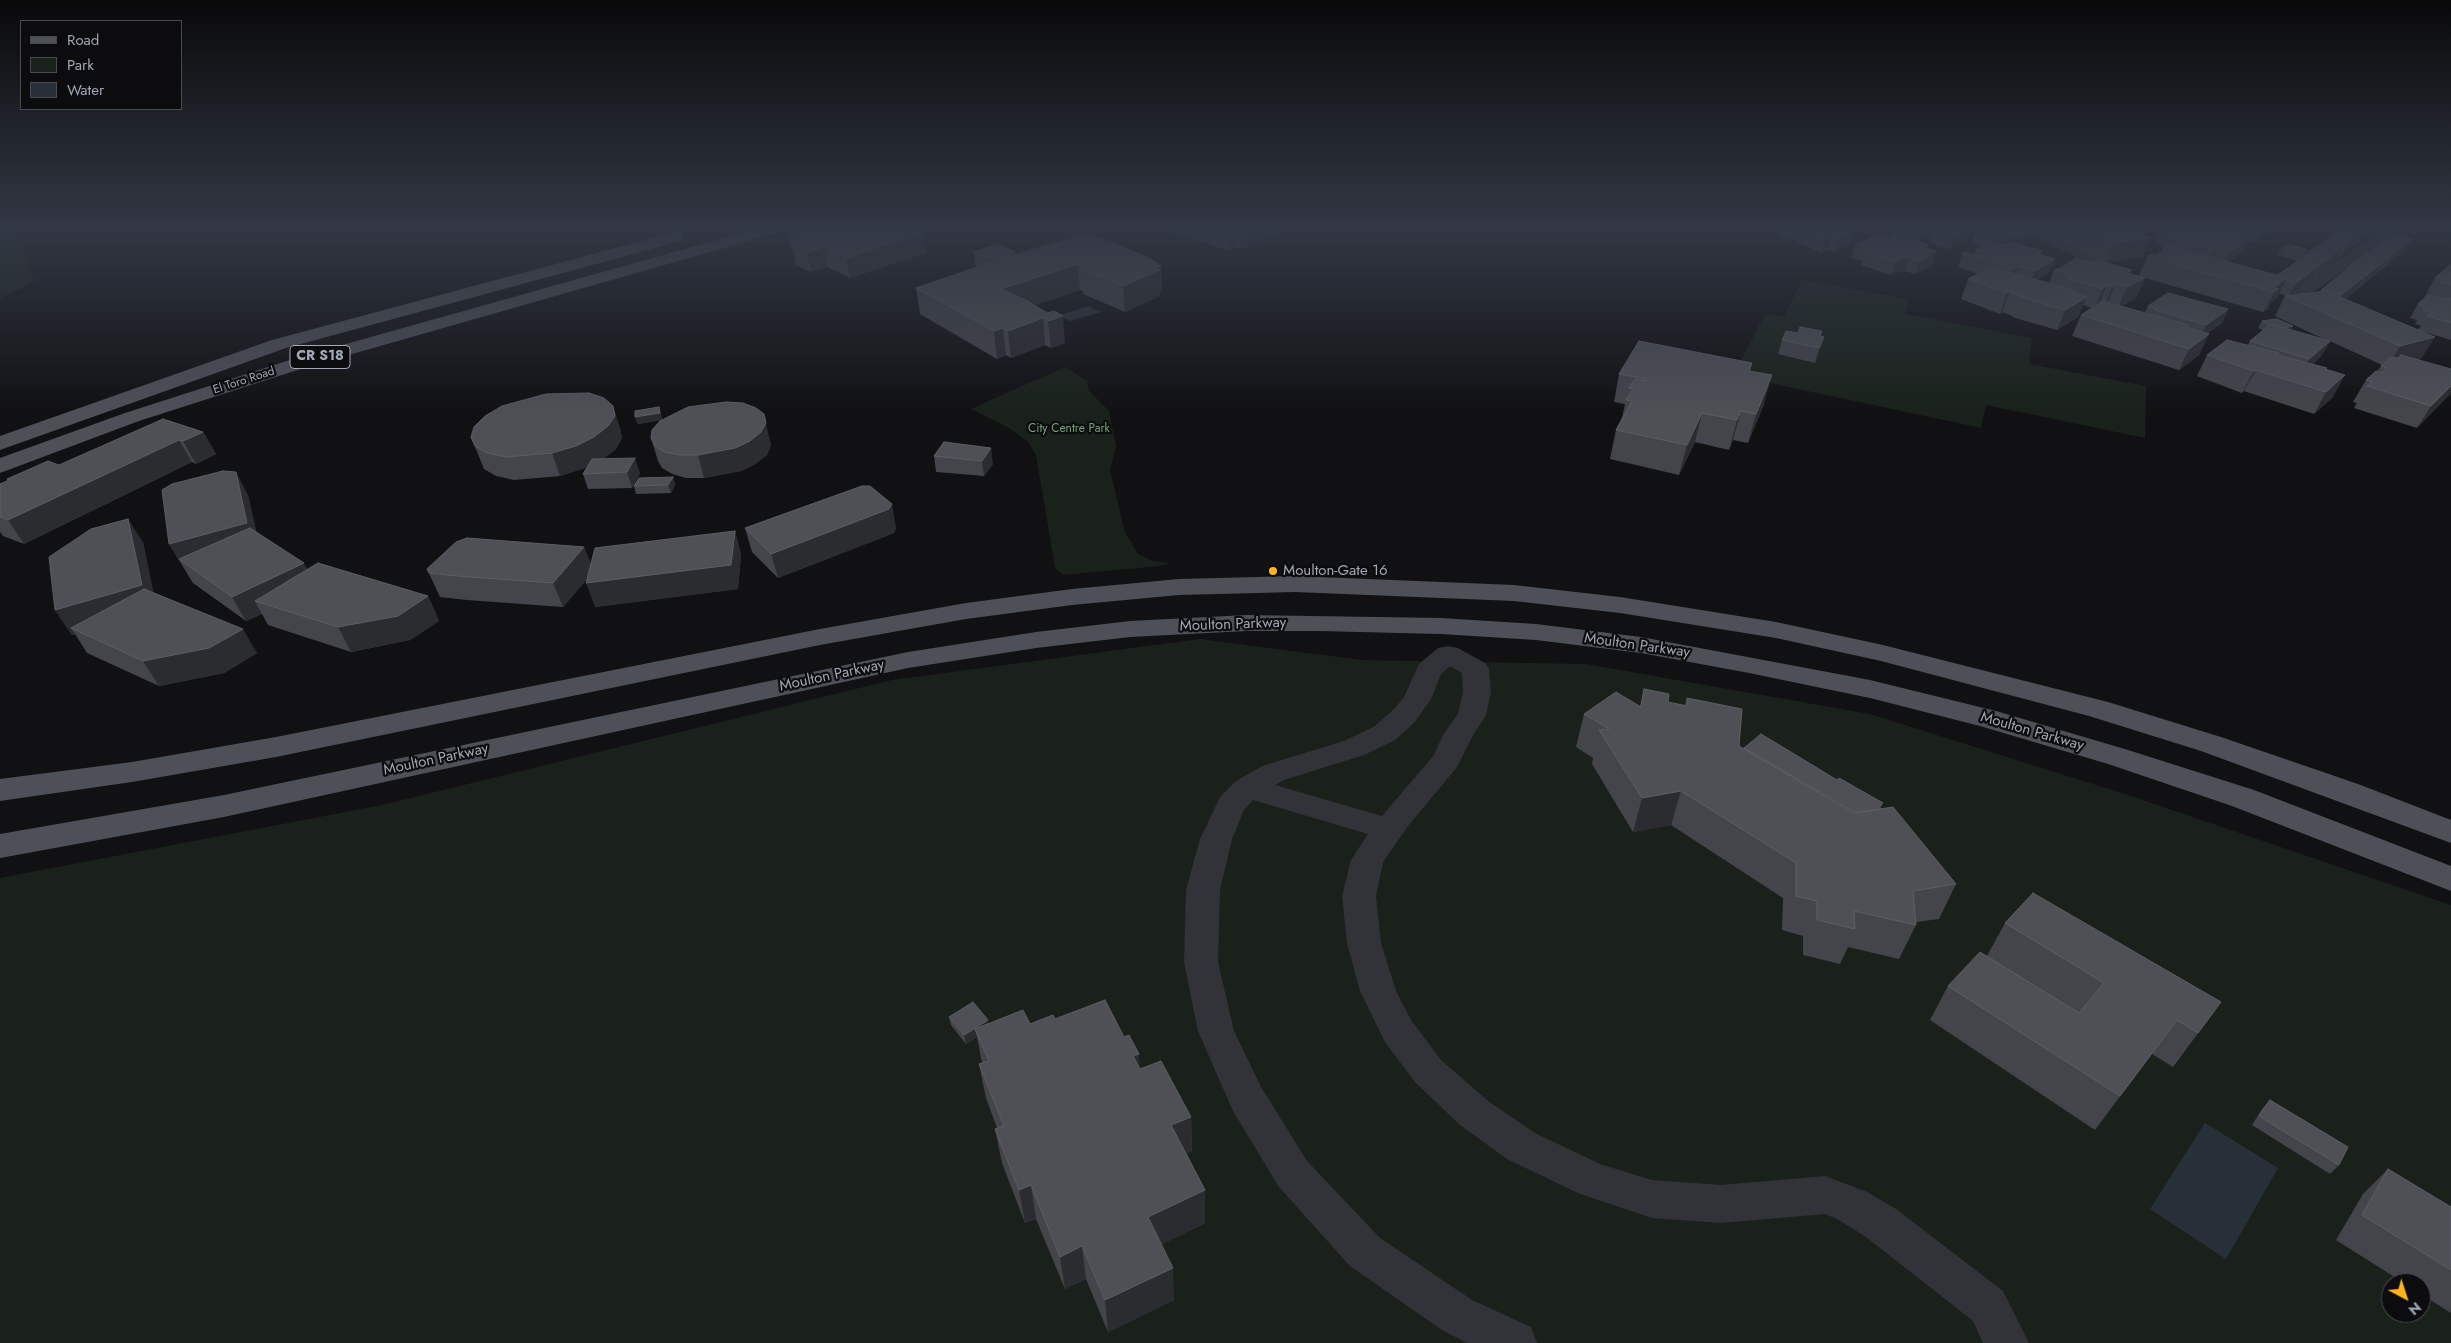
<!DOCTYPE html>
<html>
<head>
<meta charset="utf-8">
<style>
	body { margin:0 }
	#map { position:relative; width:2451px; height:1343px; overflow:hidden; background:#111113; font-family:Jost,sans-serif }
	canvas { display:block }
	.legend { position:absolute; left:20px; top:20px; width:162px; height:90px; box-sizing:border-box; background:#0c0c0e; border:1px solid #484a51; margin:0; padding:6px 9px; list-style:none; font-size:15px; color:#a1a7b5 }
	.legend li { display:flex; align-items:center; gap:10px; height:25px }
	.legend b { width:25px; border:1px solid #484a51 }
	.north { position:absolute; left:2381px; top:1273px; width:50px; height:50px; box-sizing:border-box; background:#0c0c0e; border:1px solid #484a51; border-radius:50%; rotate:140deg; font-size:14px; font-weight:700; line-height:20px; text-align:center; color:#a1a7b5 }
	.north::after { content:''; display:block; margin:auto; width:18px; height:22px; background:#ffb41d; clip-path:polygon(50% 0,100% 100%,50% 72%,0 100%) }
</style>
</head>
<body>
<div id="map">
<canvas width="2451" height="1343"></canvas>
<ul class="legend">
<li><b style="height:6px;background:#4e5058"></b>Road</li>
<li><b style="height:14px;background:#19211a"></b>Park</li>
<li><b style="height:14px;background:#273038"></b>Water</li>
</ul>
<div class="north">N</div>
</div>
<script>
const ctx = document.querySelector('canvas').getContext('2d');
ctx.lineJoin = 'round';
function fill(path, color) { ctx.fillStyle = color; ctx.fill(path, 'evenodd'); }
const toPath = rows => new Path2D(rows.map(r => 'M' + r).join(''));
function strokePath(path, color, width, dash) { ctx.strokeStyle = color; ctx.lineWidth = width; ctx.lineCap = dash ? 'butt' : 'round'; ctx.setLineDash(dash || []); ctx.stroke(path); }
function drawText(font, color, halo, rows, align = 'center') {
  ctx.font = font + ' Jost,sans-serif'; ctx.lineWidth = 4.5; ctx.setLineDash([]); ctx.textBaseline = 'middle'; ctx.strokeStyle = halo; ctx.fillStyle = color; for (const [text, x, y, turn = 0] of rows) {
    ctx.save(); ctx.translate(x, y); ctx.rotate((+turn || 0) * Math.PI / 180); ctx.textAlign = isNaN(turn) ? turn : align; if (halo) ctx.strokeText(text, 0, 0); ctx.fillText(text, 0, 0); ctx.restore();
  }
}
const green = toPath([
	[0,227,11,227,35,281,0,299],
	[1802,280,1909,299,1905,314,2032,338,2029,364,2146,386,2145,438,1986,405,1981,428,1733,375,1766,313,1784,317],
	[1065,367,1087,381,1089,391,1109,411,1116,446,1110,470,1125,532,1138,554,1153,561,1171,563,1160,566,1063,575,1055,568,1036,455,1027,441,1009,428,971,409],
	[1200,639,1362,660,1586,664,1870,714,2128,795,2451,905,2451,1343,0,1343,0,878,382,805,892,680],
	[2391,1283,2421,1283,2421,1313,2391,1313]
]);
const water = toPath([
	[1089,306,1101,312,1070,321,1059,315],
	[2205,1123,2278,1168,2226,1259,2150,1209]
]);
const minor = toPath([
	[2020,227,2041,227,2105,258,2108,262,2105,266,2099,267,2093,266,2022,230,2020,227],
	[2382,227,2398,227,2392,238,2302,300,2290,300,2287,296,2290,292,2379,232,2382,227],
	[1448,646,1458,648,1485,663,1489,669,1491,692,1486,715,1472,737,1457,767,1408,826,1383,862,1376,896,1381,943,1396,991,1411,1020,1441,1060,1488,1101,1535,1133,1600,1164,1652,1180,1721,1185,1825,1176,1867,1192,1896,1209,2003,1291,2029,1343,1983,1343,1973,1321,1866,1237,1839,1220,1825,1214,1721,1223,1652,1218,1578,1193,1507,1159,1460,1125,1415,1082,1385,1042,1360,991,1347,943,1342,896,1351,860,1368,834,1253,800,1244,810,1232,839,1220,890,1218,962,1234,1031,1261,1087,1307,1161,1380,1238,1472,1300,1531,1327,1537,1343,1467,1343,1442,1330,1350,1266,1279,1187,1233,1111,1198,1031,1184,962,1186,890,1200,839,1220,797,1236,781,1262,766,1344,741,1375,726,1395,708,1404,697,1419,664,1438,648,1448,646],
	[1450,666,1462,673,1463,692,1458,714,1443,735,1434,755,1382,816,1275,785,1284,780,1364,755,1395,740,1415,722,1431,699,1441,674,1450,666]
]);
const major = toPath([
	[763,227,789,227,787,230,310,366,139,421,0,473,0,458,125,413,296,358,763,227],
	[675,232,681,233,683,237,681,241,286,348,0,450,0,436,272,340,675,232],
	[1295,576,1514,585,1620,597,1776,622,1883,645,2108,702,2221,737,2358,784,2451,820,2451,843,2201,751,2089,716,1881,661,1776,638,1620,613,1514,601,1295,592,1179,595,1072,605,966,619,820,645,276,757,132,782,0,801,0,779,132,762,276,737,820,629,966,603,1072,589,1179,579,1295,576],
	[1247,615,1441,618,1536,624,1641,637,1870,680,1996,711,2128,750,2254,790,2451,866,2451,891,2232,806,2108,764,1980,726,1870,698,1749,673,1641,653,1536,640,1441,634,1319,631,1247,631,1130,637,1036,648,908,668,224,817,0,858,0,834,224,795,908,652,1036,632,1130,621,1247,615]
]);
const wall = toPath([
	[1172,227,1293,227,1271,237,1241,249,1233,247,1227,250,1172,232],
	[1780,227,1850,227,1856,229,1852,242,1834,252,1828,250,1822,253,1778,234],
	[1893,227,1972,227,1969,238,1950,249,1930,243,1931,238,1926,236,1916,241,1928,249,1936,251,1932,265,1915,274,1905,271,1897,272,1891,275,1861,265,1862,261,1851,258,1855,245,1891,237,1891,236,1890,236],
	[2034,227,2127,227,2142,257,2105,262,2131,274,2139,276,2147,257,2156,255,2164,250,2162,250,2163,246,2155,244,2161,231,2167,227,2273,227,2271,230,2254,242,2247,241,2242,252,2228,262,2278,275,2298,261,2278,255,2281,249,2308,250,2305,255,2326,241,2327,239,2374,231,2363,239,2361,241,2340,257,2339,257,2337,259,2315,276,2313,276,2312,278,2289,296,2319,292,2321,290,2370,252,2371,250,2404,252,2384,268,2383,268,2381,270,2359,288,2358,288,2357,290,2345,299,2422,358,2418,359,2450,394,2417,428,2354,408,2357,403,2353,402,2366,380,2377,371,2382,365,2330,341,2322,355,2313,364,2326,369,2333,397,2314,414,2244,391,2242,393,2197,376,2207,355,2248,345,2250,341,2263,330,2258,328,2262,321,2293,326,2291,330,2328,341,2275,316,2285,296,2287,296,2279,293,2277,298,2272,301,2268,309,2263,312,2145,278,2136,298,2121,306,2145,313,2148,306,2228,309,2222,323,2208,333,2199,355,2179,370,2072,336,2081,315,2092,308,2083,305,2078,317,2057,330,2012,317,2013,316,2002,312,2000,314,1961,299,1968,279,1979,274,1958,267,1962,254,1974,255,1976,250,1983,246,1972,243,1974,236,1991,234,1992,230,2031,232,2029,239,2002,242,1999,240,1998,243,2055,259,2049,272,2037,280,2049,283,2054,270,2092,263,2104,262],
	[2282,227,2317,227,2310,231,2303,232],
	[786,229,923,233,926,253,850,278,827,267,811,272,796,265,793,250,790,248],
	[974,252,1015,252,1016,255,1161,266,1162,291,1160,292,1160,296,1125,312,1083,294,1083,291,1080,290,1035,305,1047,313,1065,343,1051,348,1045,345,1011,358,1006,355,997,359,920,314,916,288,976,268],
	[2451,265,2451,340,2418,330,2421,326,2415,324,2417,320,2410,318,2418,304,2425,298,2424,298,2435,278],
	[1822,331,1820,336,1824,337,1815,363,1778,354,1782,340,1798,333],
	[1752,363,1750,371,1764,404,1748,443,1733,440,1729,450,1695,442,1679,475,1610,459,1616,430,1622,418,1625,404,1614,402,1619,374],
	[661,414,662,420,771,445,767,455,755,464,741,471,704,478,686,478,672,474,662,468,658,461,651,438,662,420,638,424,635,417],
	[620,428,622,438,616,449,603,459,640,473,632,488,588,489,583,474,587,467,560,476,514,480,496,476,484,469,471,437],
	[203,432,216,454,196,464,192,462,24,544,3,536,0,532,0,484,8,481,7,479],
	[944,442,993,464,984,476,936,472,934,456],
	[673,477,675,485,671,493,636,494,634,486],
	[248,495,256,532,307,569,428,596,439,621,410,640,351,652,268,625,262,614,246,621,193,583,169,544],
	[745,528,896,528,894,533,778,578,752,552],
	[735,531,741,555,738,589,595,607,588,578,563,607,467,600,440,597,427,569,584,547,591,565],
	[143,542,153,592,257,653,224,673,159,686,87,653,75,634,72,635,55,610],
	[1644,689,1668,702,1685,705,1687,698,1739,746,1744,749,1744,748,1837,780,1883,803,1880,809,1956,884,1939,919,1916,922,1916,925,1899,959,1848,947,1840,964,1803,955,1803,936,1782,930,1783,898,1671,825,1633,832,1592,764,1593,758,1576,747,1584,714,1640,706],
	[2005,923,2221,1002,2173,1067,2152,1054,2095,1130,1930,1020,1948,986,1987,956],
	[949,1017,989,1024,1030,1024,1055,1019,1139,1068,1191,1117,1192,1151,1186,1153,1205,1190,1205,1223,1162,1244,1174,1300,1108,1332,1086,1279,1065,1289,1036,1219,1025,1223,1002,1163,995,1129,997,1128,986,1098,979,1064,982,1063,977,1037,966,1044,951,1025],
	[2270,1100,2339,1165,2330,1174,2252,1125,2262,1109],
	[2388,1169,2451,1207,2451,1313,2421,1294,2421,1283,2404,1283,2336,1240,2363,1194]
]);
const shadedWall = toPath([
	[1227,227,1234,227,1233,247,1227,250],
	[1241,227,1293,227,1271,237,1241,249],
	[1922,227,1929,227,1926,236,1907,245,1911,233],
	[1970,227,1972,227,1969,238,1950,249,1954,236],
	[1977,227,1990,227,1976,229],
	[2247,227,2241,239,2237,242,2243,229],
	[2264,227,2273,227,2271,230,2254,242,2260,230],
	[2306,227,2317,227,2310,231,2303,232],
	[2374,227,2376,227,2374,231,2363,239,2367,232],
	[2368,228,2361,241,2340,257,2347,244],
	[1856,229,1852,242,1834,252,1838,239],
	[2031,232,2029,239,2002,242,2004,236],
	[923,233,926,253,850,278,846,258],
	[1831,237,1828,250,1822,253,1825,240],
	[2000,237,1998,243,1991,241],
	[2151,238,2142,257,2105,262,2113,243],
	[2248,239,2242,252,2224,264,2230,251],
	[2412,239,2404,252,2384,268,2391,255],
	[2344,246,2337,259,2315,276,2322,263],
	[824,247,827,267,811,272,807,253],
	[2219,247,2213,260,2209,263,2215,250],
	[2308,250,2305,256,2298,261,2302,254],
	[1936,251,1932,265,1915,274,1919,261],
	[1015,252,1018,278,1008,255],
	[2389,257,2381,270,2359,288,2367,275],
	[999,258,1001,283,994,286,991,260],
	[1909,258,1905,271,1897,272,1891,275,1895,262,1901,259],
	[2055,259,2049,272,2030,284,2035,271],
	[1078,264,1080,290,1004,316,1001,289],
	[2319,265,2312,278,2289,296,2296,283],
	[1161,266,1162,291,1160,292,1160,296,1125,312,1123,286,1154,268],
	[2019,266,2013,279,2008,282,2013,269],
	[2364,277,2357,290,2334,309,2341,295],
	[2145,278,2136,298,2118,308,2127,287],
	[2287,278,2277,298,2272,301,2268,309,2263,312,2274,292,2274,287],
	[2116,284,2107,304,2104,307,2112,287],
	[2107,285,2099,305,2094,309,2102,289],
	[2010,292,2002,312,2000,314,2007,293],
	[2087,297,2078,317,2057,330,2065,310],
	[2228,309,2222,323,2199,339,2206,325],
	[1063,316,1065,343,1051,348,1048,321],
	[1043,318,1045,345,1011,358,1008,331],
	[2293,326,2289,333,2278,329],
	[1003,328,1006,355,997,359,994,331],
	[2209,334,2199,355,2179,370,2189,349],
	[1824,337,1819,351,1815,363,1819,348],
	[2435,337,2422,358,2387,367,2400,346],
	[2330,341,2322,355,2302,374,2309,359],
	[2256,370,2244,391,2242,393,2254,371],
	[1772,375,1764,404,1748,443,1756,414],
	[2345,375,2333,397,2314,414,2326,392],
	[2451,386,2451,393,2450,394,2417,428,2431,406],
	[613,406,620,428,622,438,616,449,602,460,583,469,560,476,552,453],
	[659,407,661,414,662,420,638,424,635,417],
	[1741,411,1733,440,1729,450,1737,420],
	[1702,413,1695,442,1679,475,1687,445],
	[764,414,771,445,767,455,755,464,741,471,704,478,698,455],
	[203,432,216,454,196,464,183,441],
	[179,440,192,462,24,544,8,520],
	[991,448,993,464,984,476,982,461],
	[635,458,640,473,632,488,627,472],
	[236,472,248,495,260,547,179,559,184,568,169,544],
	[673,477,675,485,671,493,668,485],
	[892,504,896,528,894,533,778,578,771,554],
	[128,519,143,542,157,609,71,628,75,634,72,635,55,610],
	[735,531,741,555,738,589,595,607,586,583],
	[584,547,593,572,563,607,553,583],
	[304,563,317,587,255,601,262,614,246,621,232,597],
	[428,596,439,621,410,640,351,652,338,627],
	[243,629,257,653,224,673,159,686,143,661],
	[1681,791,1671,825,1633,832,1642,798],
	[988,1020,990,1029,975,1029,977,1037,966,1044,964,1035],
	[2177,1020,2152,1054,2095,1130,2120,1096],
	[1139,1054,1141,1088,1133,1056],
	[1191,1117,1192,1151,1173,1158,1171,1125],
	[1031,1185,1036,1219,1025,1223,1019,1190],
	[1205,1190,1205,1223,1151,1250,1148,1217],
	[1082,1246,1086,1279,1065,1289,1060,1257],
	[1173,1268,1174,1300,1108,1332,1105,1300]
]);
const building = toPath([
	[794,227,908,227,923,233,846,258,824,247,807,253,792,245,808,240,786,229,794,227],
	[1794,227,1819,227,1825,229,1830,227,1850,227,1856,229,1838,239,1831,237,1825,240,1794,227],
	[1894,227,1922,227,1911,233,1894,227],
	[1940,227,1970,227,1954,236,1934,230,1940,227],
	[2014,227,2020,227,2031,232,2004,236,1992,230,2014,227],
	[2080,227,2127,227,2151,238,2113,243,2080,227],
	[2167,227,2211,227,2238,234,2234,237,2248,239,2230,251,2219,247,2215,250,2168,237,2172,234,2161,231,2167,227],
	[2235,227,2246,227,2243,229,2235,227],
	[2249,227,2264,227,2260,230,2249,227],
	[2344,227,2363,227,2368,228,2347,244,2327,239,2344,227],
	[2363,227,2374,227,2367,232,2366,232,2368,228,2363,227],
	[1983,232,2000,237,1991,241,1974,236,1983,232],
	[1089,233,1149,258,1161,266,1154,268,1160,270,1123,286,1081,268,1084,267,1078,264,1001,289,1026,300,1047,313,1054,311,1063,316,1048,321,1043,318,1008,331,1003,328,994,331,916,288,1001,259,999,258,991,260,974,252,998,244,1015,252,1008,255,1011,256,1089,233],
	[1879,234,1894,238,1900,236,1929,245,1924,248,1936,251,1919,261,1909,258,1901,259,1895,262,1865,252,1871,249,1855,245,1879,234],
	[2392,234,2412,239,2391,255,2371,250,2392,234],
	[1993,241,2006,245,2012,242,2043,251,2039,254,2055,259,2035,271,2019,266,2013,269,1962,254,1965,252,1980,256,1986,253,1976,250,1993,241],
	[2325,241,2344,246,2322,263,2302,257,2325,241],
	[2288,244,2308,250,2302,254,2281,249,2288,244],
	[2170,246,2287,278,2274,287,2278,289,2274,292,2147,257,2152,254,2156,255,2170,246],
	[2369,252,2389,257,2367,275,2346,269,2369,252],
	[2076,258,2092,263,2097,260,2132,270,2127,273,2145,278,2127,287,2116,284,2112,287,2107,285,2102,289,2067,278,2072,275,2054,270,2061,268,2076,258],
	[2299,260,2319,265,2296,283,2286,280,2287,278,2278,275,2299,260],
	[2450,265,2451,265,2451,285,2440,282,2446,279,2435,278,2450,265],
	[1991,267,2073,290,2069,291,2087,297,2065,310,2020,297,2022,296,2010,292,2007,293,1968,279,1991,267],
	[2345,271,2364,277,2341,295,2321,290,2345,271],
	[2326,291,2435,337,2400,346,2285,296,2326,291],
	[2168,293,2228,309,2206,325,2155,310,2157,309,2148,306,2168,293],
	[2428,295,2446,299,2448,297,2451,298,2451,323,2427,316,2431,312,2423,310,2427,307,2418,304,2428,295],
	[2103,301,2188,325,2186,327,2209,334,2189,349,2081,315,2103,301],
	[2277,319,2293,326,2283,328,2271,324,2270,325,2262,321,2277,319],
	[2271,324,2330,341,2309,359,2250,341,2271,324],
	[1800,327,1822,331,1820,336,1824,337,1819,348,1782,340,1786,331,1798,333,1800,327],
	[2227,340,2279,353,2277,355,2327,368,2325,369,2345,375,2326,392,2256,370,2254,371,2207,355,2227,340],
	[1639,341,1752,363,1749,371,1772,375,1756,414,1741,411,1737,420,1702,413,1687,445,1616,430,1632,401,1626,400,1633,389,1629,388,1635,379,1644,381,1646,379,1619,374,1639,341],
	[2401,355,2451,369,2451,386,2431,406,2367,386,2372,382,2366,380,2376,371,2382,373,2387,368,2381,366,2391,357,2398,358,2401,355],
	[589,393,604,398,613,406,615,416,608,426,594,437,576,446,552,453,506,457,487,453,475,446,471,437,474,427,485,416,502,406,546,394,589,393],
	[726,402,743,403,756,408,764,414,766,423,761,432,750,441,735,448,698,455,680,455,665,452,655,446,651,438,652,430,660,421,688,407,726,402],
	[659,407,660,413,635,417,635,411,659,407],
	[163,419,203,432,183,441,179,440,8,520,0,517,0,484,9,480,7,479,48,461,59,465,163,419],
	[944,442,991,448,982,461,934,456,944,442],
	[635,458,627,472,583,474,592,459,635,458],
	[223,471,236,472,247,523,169,544,162,490,172,484,223,471],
	[673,477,668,485,634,486,639,478,673,477],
	[862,486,870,486,892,504,889,509,771,554,745,528,862,486],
	[128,519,142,585,55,610,49,557,91,529,128,519],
	[250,528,304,563,232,597,179,559,250,528],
	[735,531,731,565,586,583,595,548,735,531],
	[467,538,584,547,553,583,457,576,429,573,427,569,456,542,467,538],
	[318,563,428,596,398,616,338,627,255,601,318,563],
	[144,589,243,629,209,648,143,661,71,628,144,589],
	[1644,689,1669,694,1668,702,1687,706,1687,698,1742,709,1739,746,1853,813,1893,807,1956,884,1913,891,1916,925,1854,911,1855,929,1817,920,1817,901,1796,896,1796,863,1681,791,1642,798,1599,730,1609,729,1584,714,1616,692,1641,707,1644,689],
	[1761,734,1837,780,1839,778,1883,803,1876,810,1856,813,1744,748,1761,734],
	[2033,893,2221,1002,2198,1033,2177,1020,2120,1096,1948,986,1980,952,2079,1013,2104,983,2005,923,2033,893],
	[1105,1000,1124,1037,1129,1035,1139,1054,1133,1056,1140,1069,1161,1061,1191,1117,1171,1125,1205,1190,1148,1217,1173,1268,1105,1300,1082,1246,1060,1257,1031,1185,1019,1190,995,1129,1004,1126,979,1064,989,1061,975,1029,1023,1010,1030,1024,1053,1015,1055,1019,1105,1000],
	[973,1002,988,1020,964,1035,949,1017,973,1002],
	[2270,1100,2348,1147,2339,1165,2259,1116,2270,1100],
	[2388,1169,2451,1207,2451,1270,2362,1215,2388,1169]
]);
const markers = [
	[1273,571,5,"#ffb41d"]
];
const farStreetnames = [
	["El Toro Road",244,381,-18]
];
const farParknames = [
	["City Centre Park",1069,429]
];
const shields = [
	[320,357,60]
];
const shieldNames = [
	["CR S18",320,357]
];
const poiNames = [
	["Moulton-Gate 16",1283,571]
];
const streetNames = [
	["Moulton Parkway",1233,625,-2],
	["Moulton Parkway",1637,646,8],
	["Moulton Parkway",832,676,-12],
	["Moulton Parkway",2032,732,16],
	["Moulton Parkway",436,760,-12]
];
fill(green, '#19211a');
fill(water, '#273038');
fill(minor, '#323338');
fill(major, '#4e5058');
fill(wall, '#44454b');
fill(shadedWall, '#2b2c30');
fill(building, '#4e5056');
strokePath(building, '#5b5e65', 1);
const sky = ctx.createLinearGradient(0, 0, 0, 415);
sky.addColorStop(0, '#09090a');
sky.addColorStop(0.55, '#323844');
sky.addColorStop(1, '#32384400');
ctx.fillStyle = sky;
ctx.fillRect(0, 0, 2451, 415);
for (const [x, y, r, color] of markers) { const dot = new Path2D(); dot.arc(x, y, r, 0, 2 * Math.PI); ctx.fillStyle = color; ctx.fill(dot); strokePath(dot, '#0c0c0e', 2); }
drawText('12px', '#a1a7b5', '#0c0c0e', farStreetnames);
drawText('12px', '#76a279', '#0c0c0e', farParknames);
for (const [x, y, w] of shields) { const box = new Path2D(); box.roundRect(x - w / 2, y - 11.5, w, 23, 4); ctx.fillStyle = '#0c0c0e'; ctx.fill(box); strokePath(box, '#a1a7b5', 1); }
drawText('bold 14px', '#a1a7b5', null, shieldNames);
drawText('15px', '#a1a7b5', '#0c0c0e', poiNames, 'left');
drawText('15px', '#a1a7b5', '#0c0c0e', streetNames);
</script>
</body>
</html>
